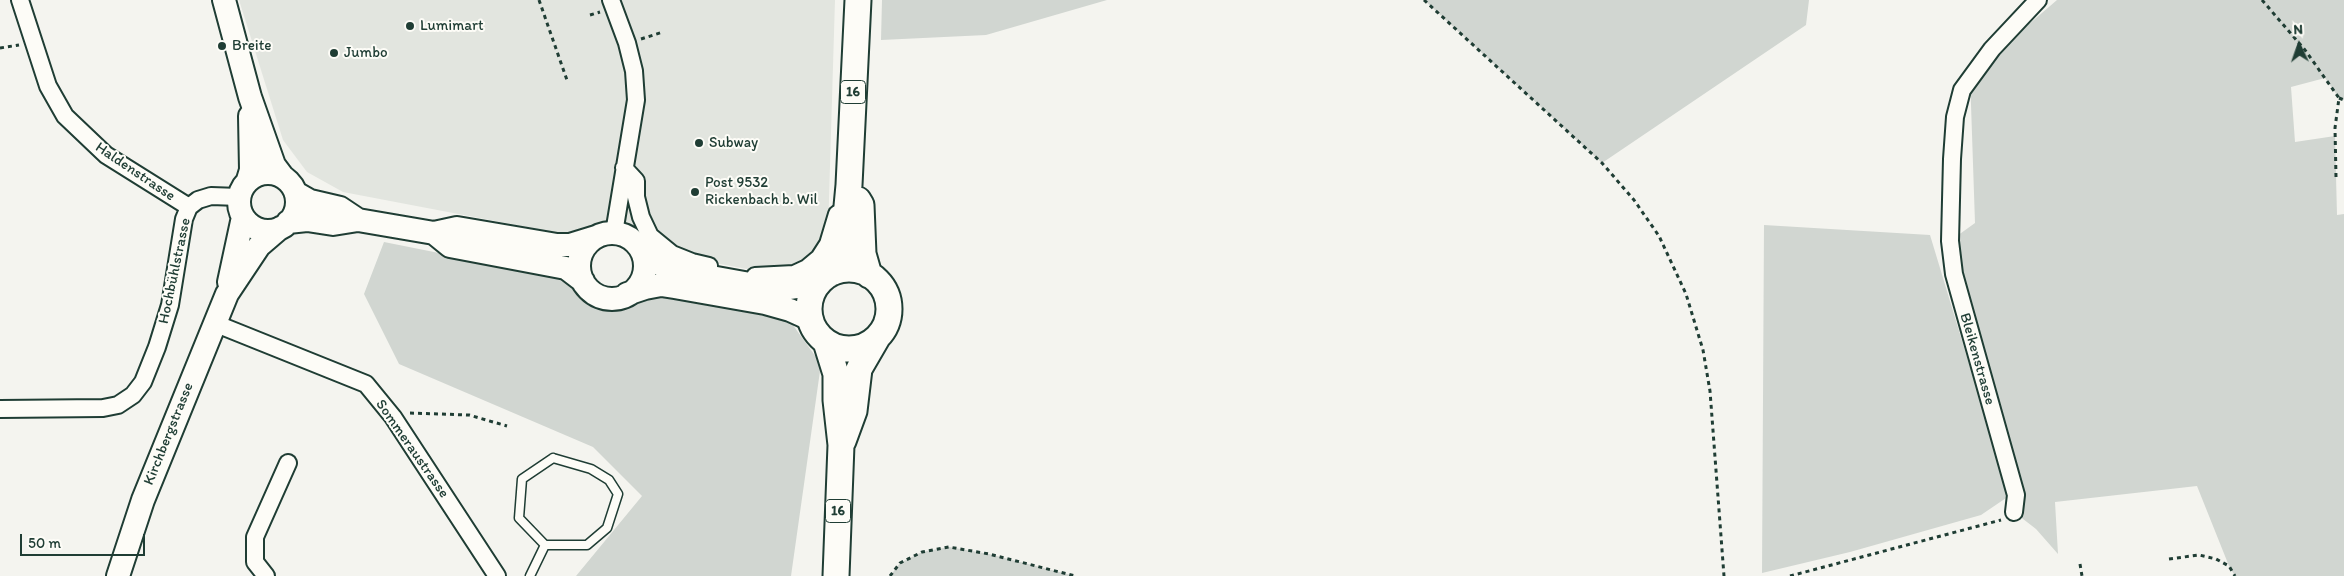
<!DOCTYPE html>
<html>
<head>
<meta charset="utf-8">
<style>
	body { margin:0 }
	#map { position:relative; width:2344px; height:576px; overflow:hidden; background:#f4f4ef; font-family:Itim,sans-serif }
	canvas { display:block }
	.north { position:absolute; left:2274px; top:20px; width:50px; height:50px; -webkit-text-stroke:4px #fdfcf7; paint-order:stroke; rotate:357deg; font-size:14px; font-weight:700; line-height:20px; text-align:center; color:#1f3d34 }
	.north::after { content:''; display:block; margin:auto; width:18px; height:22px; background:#1f3d34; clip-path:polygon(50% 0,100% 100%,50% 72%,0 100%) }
	.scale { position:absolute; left:20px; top:534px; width:125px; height:22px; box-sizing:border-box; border:2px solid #1f3d34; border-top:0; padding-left:6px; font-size:15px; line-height:18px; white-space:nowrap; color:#1f3d34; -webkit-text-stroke:4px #fdfcf7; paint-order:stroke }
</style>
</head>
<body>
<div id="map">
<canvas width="2344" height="576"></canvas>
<div class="north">N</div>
<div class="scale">50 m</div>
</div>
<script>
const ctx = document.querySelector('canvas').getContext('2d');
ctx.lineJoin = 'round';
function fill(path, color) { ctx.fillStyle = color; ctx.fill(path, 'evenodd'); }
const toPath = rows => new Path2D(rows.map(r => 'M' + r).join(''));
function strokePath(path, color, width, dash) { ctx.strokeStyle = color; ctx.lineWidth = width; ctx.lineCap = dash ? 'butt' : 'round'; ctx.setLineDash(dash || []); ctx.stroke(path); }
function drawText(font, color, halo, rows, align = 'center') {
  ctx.font = font + ' Itim,sans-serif'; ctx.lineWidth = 4; ctx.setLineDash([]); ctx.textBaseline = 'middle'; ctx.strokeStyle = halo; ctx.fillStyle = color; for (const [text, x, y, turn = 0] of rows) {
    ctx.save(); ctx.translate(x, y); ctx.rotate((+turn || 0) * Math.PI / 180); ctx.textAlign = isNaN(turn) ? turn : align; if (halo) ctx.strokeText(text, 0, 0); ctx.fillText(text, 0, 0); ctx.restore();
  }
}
const built = toPath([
	[239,0,835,0,828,232,802,263,768,273,343,192,307,172,283,140]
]);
const green = toPath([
	[882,0,1107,0,986,35,881,40],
	[1424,0,1809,0,1806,25,1602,163],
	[2057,0,2344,0,2344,100,2339,98,2325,78,2291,87,2295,142,2335,136,2337,215,2344,214,2344,576,2235,576,2229,566,2197,486,2055,502,2058,554,2036,529,2014,512,1950,241,1975,223,1970,75],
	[1764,225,1930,235,2009,496,1981,515,1850,552,1762,573],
	[384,242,559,277,605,306,663,295,790,321,821,364,791,576,576,576,642,496,593,447,399,364,364,294],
	[949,547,989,554,1075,576,890,576,900,563,922,552]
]);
const path = toPath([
	[539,0,568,83],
	[1424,0,1602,163,1634,200,1659,236,1686,294,1703,350,1710,391,1724,576],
	[2262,0,2305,50,2339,98,2335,128,2336,177],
	[590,15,600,12],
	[641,39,663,32],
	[0,48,19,45],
	[2339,98,2344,100],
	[410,413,469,415,507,426],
	[2169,559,2199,555,2216,559,2229,566,2235,576],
	[2080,564,2082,576],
	[890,576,900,563,922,552,949,547,989,554,1075,576],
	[1790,576,2001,520]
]);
const lane = toPath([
	[553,458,591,469,609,480,618,494,607,528,587,545,545,545,519,518,522,479,553,458],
	[530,576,545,545]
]);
const street = toPath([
	[20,0,48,86,65,116,106,155,189,207],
	[611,0,627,43,634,71,636,100,614,233],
	[624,168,636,181,636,197,641,217,650,236,672,254,692,262,709,266],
	[755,276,794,274,807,268,819,258,828,244,837,214],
	[214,323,366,384,393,417,497,576],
	[0,409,103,408,118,405,133,395,143,382,157,347,170,305,184,219,189,207,198,200,211,196,239,197],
	[2014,512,2016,495,1954,274,1950,241,1952,159,1955,117,1962,90,1992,49,2038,0],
	[266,576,255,562,255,537,288,463]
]);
const secondary = toPath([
	[224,0,250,97,274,165,283,177],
	'239 202a29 29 0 1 1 58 0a29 29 0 1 1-58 0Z',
	[248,180,251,170,250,116],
	[296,193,310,201,340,208,358,220],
	[288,222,307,220,333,224,358,220,434,233,457,228,557,245,570,245,596,237],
	[434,233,450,246,566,268,583,281],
	'579 266a33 33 0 1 1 66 0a33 33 0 1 1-66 0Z',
	[641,250,664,267,700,275,761,286,789,288,818,284],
	[229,282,243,217],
	[627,294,645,288,661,285,674,287,765,303,790,310,810,319],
	[118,576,143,500,227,294,259,246,280,228]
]);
const primary = toPath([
	[858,200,861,205,863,254,869,275],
	'809 309a40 40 0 1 1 80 0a40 40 0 1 1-80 0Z',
	[834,272,844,238,849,185,858,0],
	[826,342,836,374,836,400,841,445,836,576],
	[843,441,854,411,859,369,877,338]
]);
const markers = [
	[410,26,5,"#1f3d34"],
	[222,46,5,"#1f3d34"],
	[334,53,5,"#1f3d34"],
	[699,143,5,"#1f3d34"],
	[695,192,5,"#1f3d34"]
];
const shields = [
	[853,92,25],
	[838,511,25]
];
const shieldNames = [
	["16",853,92],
	["16",838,511]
];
const poiNames = [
	["Lumimart",420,26],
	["Breite",232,46],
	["Jumbo",344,53],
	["Subway",709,143],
	["Post 9532",705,183],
	["Rickenbach b. Wil",705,200]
];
const streetNames = [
	["Haldenstrasse",135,172,34],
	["Hochbühlstrasse",175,271,-78],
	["Bleikenstrasse",1977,359,74],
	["Kirchbergstrasse",169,434,-68],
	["Sommeraustrasse",412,449,55]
];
fill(built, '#e2e5df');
fill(green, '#d1d6d1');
strokePath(lane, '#1f3d34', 11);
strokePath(street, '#1f3d34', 20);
strokePath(secondary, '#1f3d34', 26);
strokePath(primary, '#1f3d34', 29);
strokePath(path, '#1f3d34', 3, [4, 4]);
strokePath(lane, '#fdfcf7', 8);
strokePath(street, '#fdfcf7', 16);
strokePath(secondary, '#fdfcf7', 22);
strokePath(primary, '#fdfcf7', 25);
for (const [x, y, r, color] of markers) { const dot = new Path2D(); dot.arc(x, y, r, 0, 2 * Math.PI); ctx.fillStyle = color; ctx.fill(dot); strokePath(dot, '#fdfcf7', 2); }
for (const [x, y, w] of shields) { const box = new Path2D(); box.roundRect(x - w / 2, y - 11.5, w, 23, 4); ctx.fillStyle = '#fdfcf7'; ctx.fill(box); strokePath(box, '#1f3d34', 1); }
drawText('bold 14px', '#1f3d34', null, shieldNames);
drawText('15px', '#1f3d34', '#fdfcf7', poiNames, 'left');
drawText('15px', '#1f3d34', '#fdfcf7', streetNames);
</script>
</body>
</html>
